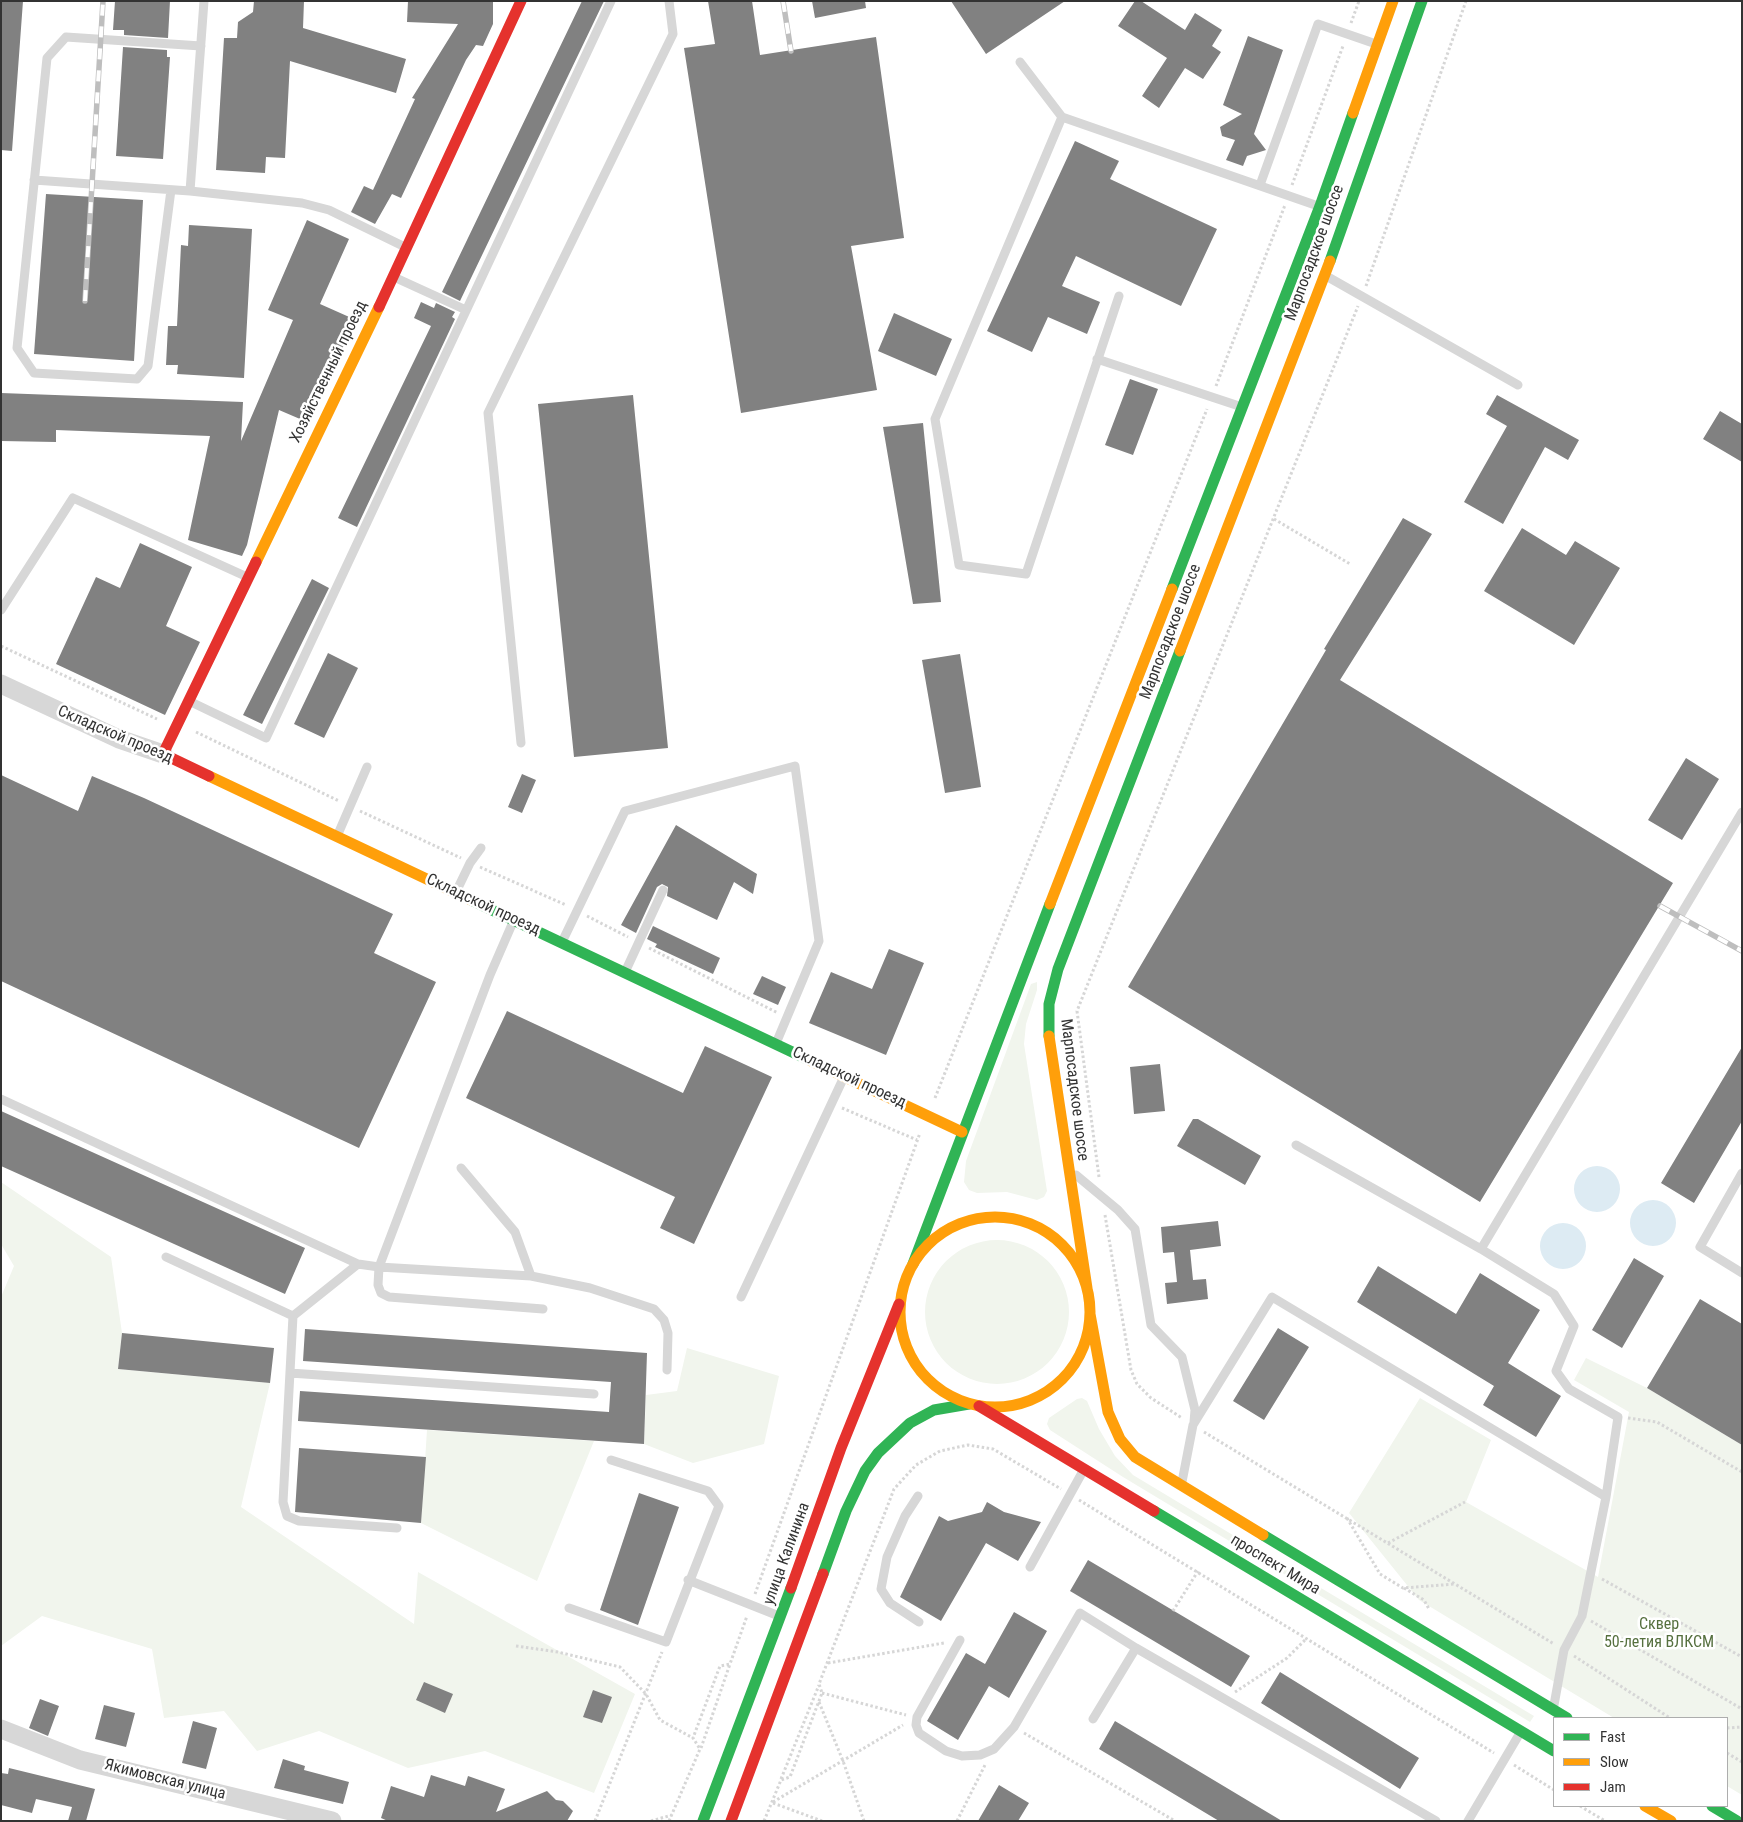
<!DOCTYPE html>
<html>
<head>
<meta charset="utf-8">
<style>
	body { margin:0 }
	#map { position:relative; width:1743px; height:1822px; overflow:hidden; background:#fff; font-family:"Roboto Condensed",sans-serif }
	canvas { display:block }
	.frame { position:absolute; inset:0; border:2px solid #333; pointer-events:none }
	.legend { position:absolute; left:1553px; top:1717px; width:175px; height:90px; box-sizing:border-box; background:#fff; border:1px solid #adadad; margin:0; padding:6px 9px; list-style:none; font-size:15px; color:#333 }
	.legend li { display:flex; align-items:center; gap:10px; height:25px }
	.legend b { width:25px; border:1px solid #adadad }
</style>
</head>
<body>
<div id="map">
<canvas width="1743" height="1822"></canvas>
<div class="frame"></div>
<ul class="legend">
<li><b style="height:6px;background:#30b455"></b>Fast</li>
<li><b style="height:6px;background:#ff9f0a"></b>Slow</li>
<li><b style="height:6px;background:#e5322d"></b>Jam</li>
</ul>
</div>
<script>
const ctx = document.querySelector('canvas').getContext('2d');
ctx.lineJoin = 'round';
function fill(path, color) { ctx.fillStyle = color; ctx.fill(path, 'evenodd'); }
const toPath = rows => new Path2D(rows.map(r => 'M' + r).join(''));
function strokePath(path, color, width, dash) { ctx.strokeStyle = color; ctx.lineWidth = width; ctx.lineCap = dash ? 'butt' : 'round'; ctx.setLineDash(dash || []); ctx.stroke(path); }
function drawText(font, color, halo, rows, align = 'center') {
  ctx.font = font + ' "Roboto Condensed",sans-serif'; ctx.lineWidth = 5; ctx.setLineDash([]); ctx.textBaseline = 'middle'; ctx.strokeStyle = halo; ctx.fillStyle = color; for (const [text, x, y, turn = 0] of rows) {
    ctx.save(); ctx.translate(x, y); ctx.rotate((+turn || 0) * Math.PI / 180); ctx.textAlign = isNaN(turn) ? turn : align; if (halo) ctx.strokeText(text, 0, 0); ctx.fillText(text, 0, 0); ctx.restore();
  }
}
const green = toPath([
	[1037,982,1037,990,1026,1024,1024,1044,1047,1191,1044,1197,1037,1200,1007,1192,977,1193,969,1190,964,1182,966,1161,1031,984],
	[1,1182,111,1257,122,1333,118,1369,270,1383,241,1507,414,1624,418,1572,635,1694,594,1793,485,1751,408,1768,319,1731,257,1751,224,1711,164,1718,152,1649,42,1616,1,1646,1,1297,14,1266,1,1244],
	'925 1312a72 72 0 1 1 144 0a72 72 0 1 1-144 0Z',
	[687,1348,779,1376,764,1444,693,1463,644,1444,646,1395,677,1391],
	[1586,1358,1647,1388,1742,1445,1742,1795,1727,1786,1727,1718,1614,1718,1419,1600,1349,1513,1420,1398,1491,1440,1466,1502,1598,1577,1629,1412,1574,1380],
	[1082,1398,1087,1401,1099,1429,1115,1456,1133,1475,1534,1716,1530,1722,1123,1477,1050,1430,1047,1424,1049,1418,1077,1399],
	[427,1430,594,1441,537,1581,421,1523]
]);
const water = toPath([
	'1574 1189a23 23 0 1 1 46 0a23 23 0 1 1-46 0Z',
	'1630 1223a23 23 0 1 1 46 0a23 23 0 1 1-46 0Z',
	'1540 1246a23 23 0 1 1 46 0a23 23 0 1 1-46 0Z'
]);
const building = toPath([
	[1,1,23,1,12,151,1,150],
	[115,1,170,1,168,38,124,35,124,30,113,30],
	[254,1,304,1,303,28,406,59,396,93,290,61,285,158,266,157,265,173,216,170,224,38,237,38,238,22,253,12],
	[408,1,493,1,493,24,483,46,476,45,466,60,401,198,392,194,375,224,351,212,364,186,373,190,415,99,412,98,458,24,407,22],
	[582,1,604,1,460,301,442,292],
	[708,1,752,1,760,55,876,37,904,238,851,246,877,390,741,413,684,48,715,44],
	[812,1,865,1,866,8,815,18],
	[951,1,1065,1,986,54],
	[1135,1,1141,1,1185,30,1195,13,1222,30,1212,46,1221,52,1203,79,1185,68,1159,108,1142,96,1167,58,1118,26],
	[1248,36,1283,50,1254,134,1266,150,1247,156,1243,166,1226,160,1235,140,1222,136,1220,127,1242,114,1223,105],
	[123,47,167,50,167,57,170,57,163,159,116,156],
	[1075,141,1119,161,1110,179,1217,229,1181,306,1076,256,1062,286,1100,302,1087,334,1048,317,1032,352,987,331],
	[46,194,143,200,134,361,34,354],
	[307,220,349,239,320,304,356,320,307,422,279,410,247,545,242,556,188,540,210,436,56,430,56,442,1,441,1,393,243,402,241,441,293,320,268,310],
	[189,225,252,229,244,378,177,374,178,365,166,365,168,326,177,326,181,245,188,246],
	[421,302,434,308,436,303,455,312,452,317,455,319,357,527,338,518,431,326,414,318],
	[894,313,952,339,936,376,878,351],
	[1130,379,1158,389,1133,455,1105,445],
	[633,395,668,748,574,757,538,404],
	[1497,395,1579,440,1568,460,1545,447,1503,524,1464,502,1507,426,1486,414],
	[1720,411,1742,424,1742,462,1703,439],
	[923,423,941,602,913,604,883,427],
	[1403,518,1432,534,1340,680,1673,883,1480,1202,1128,987,1326,650,1324,649],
	[1522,528,1566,555,1575,541,1620,568,1574,645,1484,591],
	[140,543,192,567,166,626,200,642,165,715,56,664,96,577,120,588],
	[312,579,329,588,262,724,243,715],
	[328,653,358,668,324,738,294,724],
	[960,654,981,787,945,793,922,660],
	[1686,758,1719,779,1682,840,1648,820],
	[522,774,536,780,522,813,508,807],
	[1,775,78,811,92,776,144,798,393,914,374,953,436,982,359,1148,1,981],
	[676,825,757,874,753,894,734,882,717,920,667,896,668,887,662,884,657,887,636,933,621,925],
	[653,926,720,958,713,974,655,947,657,944,647,939],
	[889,949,924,963,886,1055,809,1023,831,972,872,989],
	[762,976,786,987,778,1005,753,994],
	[507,1011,683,1093,705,1046,772,1077,694,1244,660,1228,675,1197,466,1098],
	[1742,1047,1742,1121,1694,1203,1661,1183],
	[1160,1064,1165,1111,1134,1114,1130,1067],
	[1,1111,305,1248,285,1294,1,1166],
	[1193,1119,1198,1119,1261,1156,1245,1185,1177,1146],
	[1218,1221,1221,1246,1190,1250,1193,1280,1206,1279,1208,1299,1167,1304,1165,1283,1177,1282,1174,1252,1163,1253,1161,1227],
	[1634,1258,1664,1276,1622,1348,1592,1330],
	[1378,1266,1456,1314,1480,1273,1540,1310,1508,1363,1561,1396,1536,1437,1483,1405,1494,1386,1357,1302],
	[1700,1299,1742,1324,1742,1445,1647,1388],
	[1278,1328,1309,1347,1264,1420,1233,1401],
	[305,1329,647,1353,644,1444,298,1421,300,1391,609,1412,611,1382,303,1361],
	[122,1333,274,1348,270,1383,118,1369],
	[299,1448,426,1457,421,1523,295,1512],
	[639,1493,679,1507,638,1625,600,1610],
	[987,1502,1004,1512,1041,1522,1018,1561,986,1543,941,1621,900,1597,939,1516,948,1521,982,1512],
	[1088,1560,1250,1656,1231,1687,1070,1591],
	[1014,1612,1047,1631,1009,1698,989,1686,958,1740,927,1721,966,1653,985,1664],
	[1280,1672,1419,1758,1400,1789,1261,1703],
	[424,1682,453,1694,445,1713,416,1700],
	[593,1690,612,1697,602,1723,583,1717],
	[40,1699,59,1706,48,1736,29,1728],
	[104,1705,135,1713,126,1747,95,1739],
	[193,1721,217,1728,206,1769,182,1763],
	[1115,1721,1282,1821,1219,1821,1099,1749],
	[283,1759,305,1766,304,1770,349,1782,343,1804,274,1788],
	[9,1768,95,1789,86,1821,68,1821,72,1807,36,1799,32,1813,1,1805,1,1773,8,1774],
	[431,1775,465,1786,468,1776,505,1789,496,1812,547,1791,556,1800,563,1801,573,1811,567,1821,388,1821,381,1818,391,1786,424,1797],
	[999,1785,1029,1803,1018,1821,978,1821]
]);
const path = toPath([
	[1351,23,1359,1],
	[1292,185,1343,46],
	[1366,286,1466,1],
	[1216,386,1285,205],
	[1274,519,1350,564],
	[1,646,157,719],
	[196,732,339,801],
	[360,811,461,858],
	[480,867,566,905],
	[587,916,628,937],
	[649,948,778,1013],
	[935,1098,1207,409],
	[842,1108,917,1140],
	[1099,1177,1077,1011,1358,306],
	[1105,1215,1131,1370,1137,1384,1151,1398,1182,1418],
	[1628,1418,1657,1422,1742,1472],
	[1204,1432,1554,1644],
	[1079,1500,1494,1753],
	[1347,1518,1380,1574,1403,1588,1455,1584],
	[1388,1543,1465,1502],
	[1602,1579,1742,1657],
	[1404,1588,1424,1600,1429,1609],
	[755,1594,920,1133],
	[1173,1611,1198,1571],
	[1591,1621,1742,1709],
	[516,1646,558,1652,620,1667,646,1694,660,1720,693,1738],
	[1574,1656,1670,1718],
	[828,1663,944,1643],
	[1235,1692,1287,1658,1307,1638],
	[822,1693,906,1715],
	[819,1702,843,1761,864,1821],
	[1727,1728,1742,1727],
	[1024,1733,1175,1821],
	[701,1748,730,1664],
	[1727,1753,1742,1762],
	[1514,1765,1554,1790],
	[781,1779,819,1685],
	[773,1802,903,1725],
	[773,1803,822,1821],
	[1580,1806,1605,1821],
	[595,1821,662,1652],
	[651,1821,672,1815],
	[669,1821,700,1749,693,1738,720,1666,730,1664,747,1616],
	[764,1821,781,1780,790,1777,822,1693,819,1684,894,1489,916,1465,940,1451,968,1445,993,1449,1061,1489],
	[957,1821,985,1765]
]);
const lane = toPath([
	[1020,62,1062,117,1318,206],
	[1062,117,935,419,959,565,1026,574,1119,296],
	[34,180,190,191,302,203,329,210,405,247],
	[1260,185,1318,24,1376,44],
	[171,190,148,366,137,379,34,373,17,348,47,58,66,37,201,46],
	[190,191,204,1],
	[1328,277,1518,385],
	[396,278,466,310],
	[1097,359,1239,406],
	[1,610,73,498,245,576],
	[191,702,266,738,611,1],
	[521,743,488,413,673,34,669,1],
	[338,834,367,767],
	[457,890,470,863,481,848],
	[513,922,490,975,379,1267,378,1285,381,1293,389,1297,543,1309],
	[563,940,625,811,795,766,819,941,777,1041],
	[626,970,663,890],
	[1,1099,358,1264,379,1267,531,1276,590,1288,654,1309,664,1320,668,1333,667,1370],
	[1296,1145,1481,1249,1742,812],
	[461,1168,515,1232,531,1276],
	[1742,1173,1700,1247,1742,1273],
	[1076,1175,1118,1210,1135,1229,1151,1325,1182,1357,1195,1410,1194,1422],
	[1481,1249,1554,1294,1574,1326,1556,1371,1569,1389,1618,1417,1606,1497,1582,1616,1564,1650,1554,1705],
	[166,1257,293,1316,358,1264],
	[741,1297,843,1079],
	[293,1316,283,1502,287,1516,299,1521,397,1528],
	[290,1373,594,1394],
	[1182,1482,1193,1425,1272,1297,1606,1497],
	[918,1496,905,1516,887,1557,881,1589,890,1603,919,1622],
	[1030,1567,1083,1471],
	[688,1580,779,1616],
	[569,1608,666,1642,719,1506,708,1491,611,1460],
	[960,1640,917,1717,916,1725,919,1733,946,1751,962,1756,980,1755,994,1749,1014,1727,1080,1613,1136,1648,1436,1821],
	[1093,1719,1136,1648],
	[1468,1821,1520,1733]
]);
const street = toPath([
	[1,684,119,739,163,754],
	[1,1729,80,1760,332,1821]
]);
const fast = toPath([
	[1330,261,1422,1],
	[1172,589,1320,206,1353,113],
	[471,900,807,1059],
	[1049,1036,1049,1004,1058,969,1180,651],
	[913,1264,1050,904],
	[1154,1511,1554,1751],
	[1263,1535,1567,1718],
	[823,1574,846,1511,865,1471,878,1453,910,1423,934,1410,969,1404],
	[1712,1806,1737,1821],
	[703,1821,791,1588]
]);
const slow = toPath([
	[1353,113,1393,1],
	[256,562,379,307],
	[1180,651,1330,261],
	[209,776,471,900],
	[1050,904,1172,589],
	[1049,1036,1087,1288],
	[807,1059,962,1132],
	'900 1312a95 95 0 1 1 190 0a95 95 0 1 1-190 0Z',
	[1090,1314,1108,1412,1120,1439,1135,1457,1263,1535],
	[1645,1806,1671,1821]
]);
const jam = toPath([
	[379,307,521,1],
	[209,776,163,754,256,562],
	[979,1406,1154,1511],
	[791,1588,841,1448,899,1304],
	[731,1821,823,1574]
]);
const rail = toPath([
	[783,1,791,51],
	[85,301,103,1],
	[1660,906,1742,951]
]);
const streetNames = [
	["Марпосадское шоссе",1315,253,-70],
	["Хозяйственный проезд",329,372,-64],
	["Марпосадское шоссе",1171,632,-69],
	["Складской проезд",115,735,23],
	["Складской проезд",483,905,25],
	["Складской проезд",849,1078,25],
	["Марпосадское шоссе",1074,1090,83],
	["улица Калинина",787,1554,-70],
	["проспект Мира",1275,1565,31],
	["Якимовская улица",165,1780,14]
];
const parkNames = [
	["Сквер",1659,1625],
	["50-летия ВЛКСМ",1659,1643]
];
fill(green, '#f1f5ed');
fill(water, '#ddebf3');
fill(building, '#818181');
strokePath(path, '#d6d6d6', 3, [2.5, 2.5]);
strokePath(lane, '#d7d7d7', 9);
strokePath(street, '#d7d7d7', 19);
strokePath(fast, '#30b455', 11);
strokePath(slow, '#ff9f0a', 11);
strokePath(jam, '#e5322d', 11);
strokePath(rail, '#bebebe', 5.5);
strokePath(rail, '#fff', 4, [11]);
drawText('16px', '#333', '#fff', streetNames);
drawText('16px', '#56703f', '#fff', parkNames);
</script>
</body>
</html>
